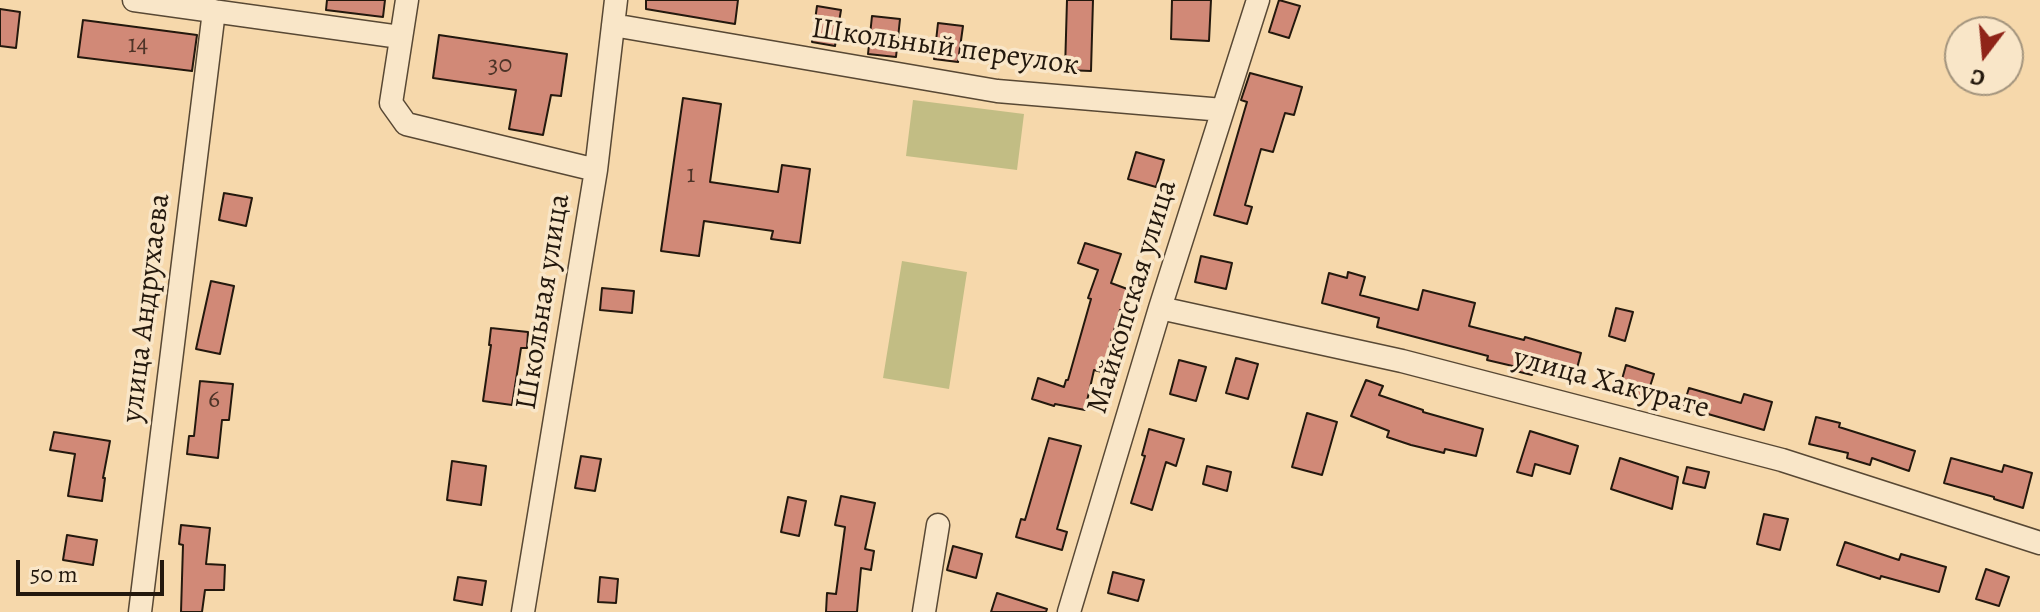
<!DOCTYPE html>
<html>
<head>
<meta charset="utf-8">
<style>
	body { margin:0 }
	#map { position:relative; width:2040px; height:612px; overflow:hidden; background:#f6d8ab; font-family:Alegreya,serif }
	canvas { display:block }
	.north { position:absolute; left:1944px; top:16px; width:80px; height:80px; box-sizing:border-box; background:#f9e6c8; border:2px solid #a3947d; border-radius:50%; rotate:196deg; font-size:22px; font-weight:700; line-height:32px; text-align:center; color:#23180d }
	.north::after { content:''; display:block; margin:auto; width:28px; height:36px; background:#8f2418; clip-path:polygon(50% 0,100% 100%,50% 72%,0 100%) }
	.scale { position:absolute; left:16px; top:560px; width:148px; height:36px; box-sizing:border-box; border:4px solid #23180d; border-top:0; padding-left:10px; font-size:24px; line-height:28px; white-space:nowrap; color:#23180d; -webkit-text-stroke:6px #f9e6c8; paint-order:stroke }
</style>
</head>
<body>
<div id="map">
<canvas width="2040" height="612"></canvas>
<div class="north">С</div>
<div class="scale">50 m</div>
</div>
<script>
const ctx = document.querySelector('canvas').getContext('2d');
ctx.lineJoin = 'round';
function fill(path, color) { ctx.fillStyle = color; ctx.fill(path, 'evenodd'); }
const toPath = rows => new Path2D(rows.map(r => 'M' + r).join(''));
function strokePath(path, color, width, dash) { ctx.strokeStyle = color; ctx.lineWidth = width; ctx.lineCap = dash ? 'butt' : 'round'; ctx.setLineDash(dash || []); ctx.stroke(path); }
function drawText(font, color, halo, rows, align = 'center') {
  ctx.font = font + ' Alegreya,serif'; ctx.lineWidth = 7; ctx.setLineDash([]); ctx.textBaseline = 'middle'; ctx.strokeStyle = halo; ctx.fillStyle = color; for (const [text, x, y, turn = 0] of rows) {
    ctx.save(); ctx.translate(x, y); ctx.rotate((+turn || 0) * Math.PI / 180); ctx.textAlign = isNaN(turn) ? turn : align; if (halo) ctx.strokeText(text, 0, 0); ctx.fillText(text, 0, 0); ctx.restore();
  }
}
const green = toPath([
	[913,100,1024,114,1017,170,906,156],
	[902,261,967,272,949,389,883,378]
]);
const building = toPath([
	[327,0,385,0,383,17,326,10,327,0],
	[646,0,738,0,735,24,646,9,646,0],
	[1067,0,1093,0,1091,71,1065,70,1067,0],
	[1172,0,1211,0,1209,41,1171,39,1172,0],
	[1279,0,1300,6,1289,38,1269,32,1279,0],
	[817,6,841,10,835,46,812,42,817,6],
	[0,9,20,12,16,48,0,46,0,9],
	[872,16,900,19,896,57,868,54,872,16],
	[83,20,197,35,192,71,78,57,83,20],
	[938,23,963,26,958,62,934,59,938,23],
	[439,35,567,54,561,96,551,95,543,135,509,129,516,90,433,78,439,35],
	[1250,73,1302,87,1294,115,1285,113,1273,152,1261,149,1245,205,1252,207,1247,224,1214,215,1247,102,1241,100,1250,73],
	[683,98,721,104,710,182,778,192,782,165,810,169,800,243,771,239,773,231,704,221,699,256,661,251,683,98],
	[1136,152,1164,160,1156,187,1128,179,1136,152],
	[224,193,252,198,246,226,219,220,224,193],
	[1085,243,1121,254,1111,283,1130,290,1123,311,1120,310,1102,372,1094,370,1085,410,1055,404,1054,406,1032,399,1038,378,1064,387,1066,380,1068,380,1091,299,1088,298,1098,270,1078,263,1085,243],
	[1201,256,1232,263,1226,289,1195,282,1201,256],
	[1348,272,1365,277,1360,295,1418,310,1423,290,1475,303,1469,326,1524,340,1525,337,1581,353,1575,376,1535,366,1532,375,1516,371,1517,367,1487,360,1488,356,1377,327,1379,318,1322,303,1329,273,1347,278,1348,272],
	[211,281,234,286,220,354,196,349,211,281],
	[602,288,634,291,632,313,600,310,602,288],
	[1616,308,1633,312,1625,341,1609,336,1616,308],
	[491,328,528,332,527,348,521,348,512,405,483,401,491,345,489,345,491,328],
	[1236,358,1258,364,1248,399,1226,393,1236,358],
	[1179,360,1206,367,1196,401,1170,394,1179,360],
	[1626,365,1654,374,1646,399,1619,390,1626,365],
	[1366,380,1383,386,1379,395,1423,410,1423,412,1483,429,1476,456,1445,449,1444,453,1411,445,1387,437,1389,431,1351,416,1366,380],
	[200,381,233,384,229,420,222,420,218,458,187,454,189,436,194,436,200,381],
	[1689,388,1741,403,1744,394,1772,402,1764,430,1708,414,1707,417,1682,410,1689,388],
	[1307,413,1337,422,1322,475,1292,467,1307,413],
	[1816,417,1840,423,1839,427,1915,451,1909,471,1872,458,1870,465,1847,458,1848,453,1809,444,1816,417],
	[1149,429,1184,439,1176,466,1166,462,1152,510,1131,503,1145,456,1142,455,1149,429],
	[1530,431,1578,446,1570,474,1535,464,1532,476,1517,472,1530,431],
	[54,432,110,441,103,478,105,478,102,501,68,496,75,454,50,450,54,432],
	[1049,438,1081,446,1057,529,1067,532,1062,550,1016,537,1021,519,1025,520,1049,438],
	[581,456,601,459,595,491,575,488,581,456],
	[1620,458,1678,477,1672,509,1611,489,1620,458],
	[1951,458,2002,472,2004,465,2032,473,2023,508,1994,499,1994,497,1944,483,1951,458],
	[452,461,486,466,481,505,447,500,452,461],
	[1207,466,1231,472,1227,491,1203,484,1207,466],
	[1687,467,1709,472,1705,488,1683,483,1687,467],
	[841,496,875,503,865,549,874,551,871,570,861,568,857,612,826,612,827,593,836,594,845,527,835,525,841,496],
	[788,497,806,501,799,536,781,532,788,497],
	[1764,514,1788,519,1780,550,1757,544,1764,514],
	[181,525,210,528,206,564,225,565,224,590,205,590,202,612,181,612,183,545,179,544,181,525],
	[67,535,97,540,93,565,63,560,67,535],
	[1845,542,1899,560,1901,554,1946,567,1939,592,1881,576,1880,579,1837,565,1845,542],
	[953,546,982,554,976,578,947,570,953,546],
	[1986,569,2009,577,1999,606,1976,599,1986,569],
	[1113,572,1144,580,1138,601,1108,593,1113,572],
	[458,577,486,581,482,605,454,600,458,577],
	[600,577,618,579,616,603,598,602,600,577],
	[997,593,1047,609,1046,612,991,612,997,593]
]);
const minor = toPath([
	[134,0,400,37],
	[407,0,391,103,406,124,596,170],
	[613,25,997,91,1223,110],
	[1160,308,1402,361,1782,460,2040,543],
	[140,612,214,11],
	[523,612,596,170,616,0],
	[924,612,938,525],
	[1069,612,1160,308,1258,0]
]);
const numberNames = [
	["14",138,46],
	["30",500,66],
	["1",691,176],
	["6",214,401]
];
const streetNames = [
	["Школьный переулок",945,48,8],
	["Майкопская улица",1133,297,-73],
	["Школьная улица",544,302,-81],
	["улица Андрухаева",147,308,-83],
	["улица Хакурате",1611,384,15]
];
fill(green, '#c2bd84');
fill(building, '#d18977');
strokePath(building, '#23180d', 2);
strokePath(minor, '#584834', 25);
strokePath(minor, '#f9e6c8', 22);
drawText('26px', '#4e3428', null, numberNames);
drawText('30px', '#23180d', '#f9e6c8', streetNames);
</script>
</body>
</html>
